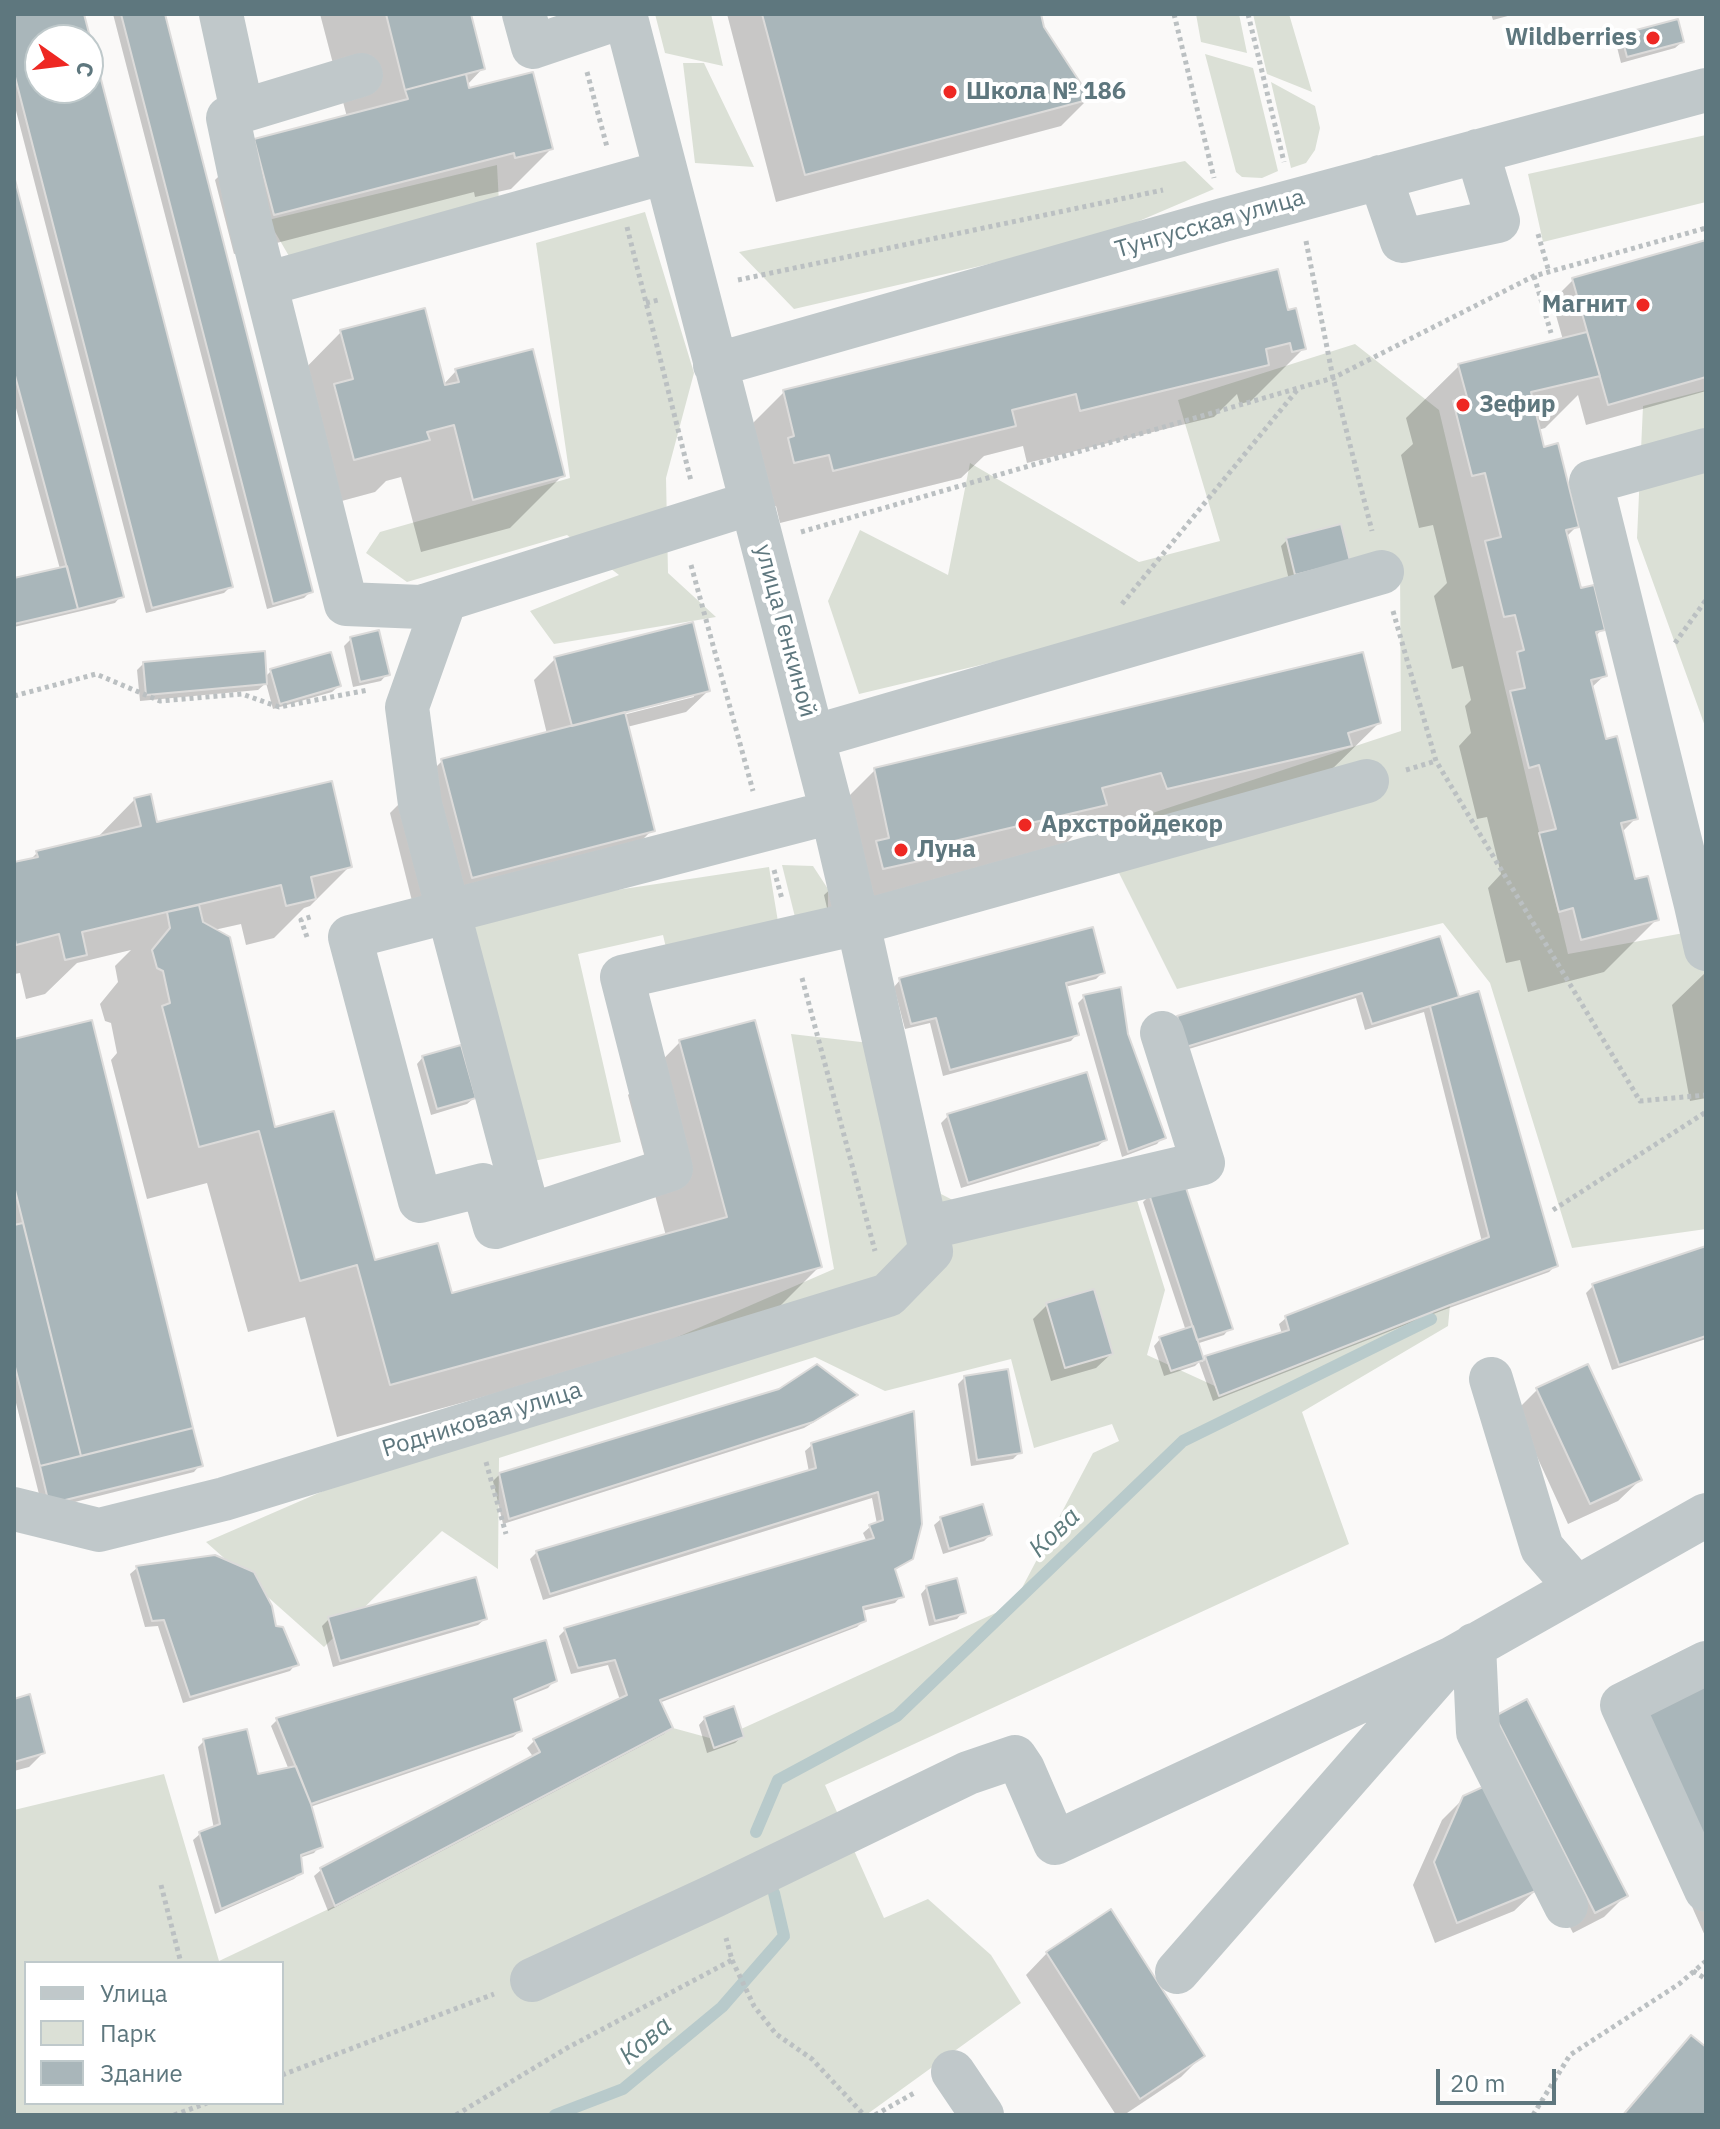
<!DOCTYPE html>
<html>
<head>
<meta charset="utf-8">
<style>
	body { margin:0 }
	#map { position:relative; width:1720px; height:2129px; overflow:hidden; background:#faf9f8; font-family:"IBM Plex Sans",sans-serif }
	canvas { display:block }
	.frame { position:absolute; inset:0; border:16px solid #5e777e; pointer-events:none }
	.legend { position:absolute; left:24px; top:1961px; width:260px; height:144px; box-sizing:border-box; background:#fff; border:2px solid #bfc9cb; margin:0; padding:10px 14px; list-style:none; font-size:24px; color:#5e777e }
	.legend li { display:flex; align-items:center; gap:16px; height:40px }
	.legend b { width:40px; border:2px solid #bfc9cb }
	.north { position:absolute; left:24px; top:24px; width:80px; height:80px; box-sizing:border-box; background:#fff; border:2px solid #bfc9cb; border-radius:50%; rotate:104deg; font-size:22px; font-weight:700; line-height:32px; text-align:center; color:#5e777e }
	.north::after { content:''; display:block; margin:auto; width:28px; height:36px; background:#ee2823; clip-path:polygon(50% 0,100% 100%,50% 72%,0 100%) }
	.scale { position:absolute; left:1436px; top:2069px; width:120px; height:36px; box-sizing:border-box; border:4px solid #5e777e; border-top:0; padding-left:10px; font-size:24px; line-height:28px; white-space:nowrap; color:#5e777e; -webkit-text-stroke:6px #fff; paint-order:stroke }
</style>
</head>
<body>
<div id="map">
<canvas width="1720" height="2129"></canvas>
<div class="frame"></div>
<ul class="legend">
<li><b style="height:10px;background:#c0c8ca"></b>Улица</li>
<li><b style="height:22px;background:#dbe0d6"></b>Парк</li>
<li><b style="height:22px;background:#a9b6ba"></b>Здание</li>
</ul>
<div class="north">С</div>
<div class="scale">20 m</div>
</div>
<script>
const ctx = document.querySelector('canvas').getContext('2d');
ctx.lineJoin = 'round';
function fill(path, color) { ctx.fillStyle = color; ctx.fill(path, 'evenodd'); }
const toPath = rows => new Path2D(rows.map(r => 'M' + r).join(''));
function strokePath(path, color, width, dash) { ctx.strokeStyle = color; ctx.lineWidth = width; ctx.lineCap = dash ? 'butt' : 'round'; ctx.setLineDash(dash || []); ctx.stroke(path); }
function drawText(font, color, halo, rows, align = 'center') {
  ctx.font = font + ' "IBM Plex Sans",sans-serif'; ctx.lineWidth = 8; ctx.setLineDash([]); ctx.textBaseline = 'middle'; ctx.strokeStyle = halo; ctx.fillStyle = color; for (const [text, x, y, turn = 0] of rows) {
    ctx.save(); ctx.translate(x, y); ctx.rotate((+turn || 0) * Math.PI / 180); ctx.textAlign = isNaN(turn) ? turn : align; if (halo) ctx.strokeText(text, 0, 0); ctx.fillText(text, 0, 0); ctx.restore();
  }
}
const green = toPath([
	[655,14,711,14,723,66,665,53],
	[1196,14,1239,14,1247,53,1201,42],
	[1253,14,1289,14,1312,92,1267,74],
	[1205,54,1253,68,1278,171,1262,178,1242,177,1236,172],
	[683,63,704,63,754,167,695,163],
	[1271,82,1315,106,1320,128,1315,150,1306,163,1291,168],
	[1706,135,1706,202,1543,242,1528,174],
	[1185,161,1214,189,1097,239,794,309,739,252],
	[497,165,499,203,293,263,268,220],
	[645,212,694,373,666,478,668,573,716,617,554,644,530,611,619,575,567,535,407,582,366,553,380,532,570,478,536,243],
	[1355,344,1439,410,1568,954,1706,929,1706,1229,1572,1248,1490,983,1443,923,1177,989,1098,831,1401,731,1400,565,859,694,828,601,860,530,948,575,970,463,1139,562,1220,541,1178,400],
	[1706,390,1706,729,1637,538,1643,406],
	[782,865,813,866,828,889,828,912,799,933],
	[769,867,781,940,671,969,663,935,578,954,621,1142,511,1166,471,912],
	[791,1034,896,1046,941,1194,1003,1226,1136,1197,1165,1290,1147,1355,1228,1392,1450,1305,1448,1326,1302,1412,1349,1544,825,1785,884,1918,928,1899,991,1955,1021,2003,866,2115,14,2115,14,1810,164,1774,219,1961,335,1906,673,1728,717,1740,1013,1605,1093,1453,1119,1441,1112,1424,1034,1448,1011,1359,885,1391,815,1357,499,1458,498,1569,442,1531,324,1647,206,1542,834,1269],
	[26,1963,282,1963,282,2103,26,2103]
]);
const shadow = toPath([
	[14,14,82,14,231,586,224,593,146,613,14,103],
	[40,40,88,40,88,88,40,88],
	[113,14,162,14,311,591,304,598,267,609],
	[320,14,469,14,483,68,467,85,468,90,551,149,511,189,475,197,474,192,234,254,215,180,255,140,347,117],
	[727,14,1039,14,1043,28,1089,98,1061,126,776,202],
	[1491,14,1515,14,1493,20],
	[1622,36,1682,42,1675,48,1621,63,1616,43],
	[14,183,121,596,115,603,14,627,14,580,60,569,14,401],
	[1706,242,1706,391,1586,425,1578,395,1545,428,1538,430,1543,449,1577,526,1566,537,1579,591,1602,629,1595,637,1605,675,1591,688,1605,741,1635,819,1622,832,1634,881,1657,919,1604,972,1528,992,1520,960,1506,963,1488,888,1501,874,1487,817,1477,819,1459,746,1471,733,1465,706,1471,700,1463,666,1452,669,1434,596,1447,583,1433,525,1419,528,1401,455,1413,444,1406,418,1459,366,1563,340,1552,301,1573,280],
	[1286,313,1304,348,1251,401,1240,404,1237,394,1214,417,1027,463,1023,446,984,456,961,478,780,523,776,506,741,515,731,445,784,392],
	[341,332,443,385,456,371,563,475,510,528,421,552,401,477,386,481,375,492,301,512,289,385],
	[1287,540,1348,561,1289,580,1281,546],
	[351,639,387,674,381,681,353,687,344,646],
	[555,659,708,691,686,712,627,727,652,830,600,883,419,929,390,813,442,761,547,734,534,680],
	[693,694,694,697,623,715,623,711],
	[144,663,265,677,271,671,339,686,332,692,273,709,266,683,258,690,140,701,137,670],
	[1379,723,1326,775,1115,841,1108,825,1076,833,1052,857,830,921,824,895,836,884,823,822,875,770],
	[135,799,156,824,350,866,310,906,304,908,274,938,246,945,241,924,214,930,273,1130,373,1262,450,1295,666,1236,628,1095,680,1042,820,1266,767,1319,337,1437,305,1317,248,1332,207,1183,147,1199,111,1060,117,1053,111,1023,105,1021,100,1004,118,982,115,966,131,950,77,963,45,994,26,999,20,973,14,974,14,864,29,861,37,853,96,839],
	[1439,939,1457,1000,1556,1265,1549,1272,1441,1311,1213,1401,1199,1362,1195,1366,1164,1376,1154,1346,1160,1339,1186,1331,1143,1202,1150,1195,1230,1328,1224,1335,1196,1344,1202,1362,1206,1358,1282,1334,1279,1324,1286,1318,1482,1242,1424,1012,1365,1030,1356,998,1179,1052,1171,1025],
	[1103,972,1096,979,1065,987,1077,1034,1071,1041,943,1076,930,1023,905,1029,894,987,900,980],
	[1706,972,1706,1098,1690,1101,1672,1005],
	[1084,997,1126,1034,1163,1137,1157,1144,1122,1157,1078,1003],
	[14,1041,200,1465,194,1472,43,1510,14,1395,14,1227,16,1227,14,1217],
	[423,1057,474,1098,467,1104,431,1115,417,1064],
	[948,1116,1105,1140,1098,1146,961,1188,941,1123],
	[1706,1248,1706,1339,1612,1370,1586,1293,1593,1286],
	[1047,1305,1111,1354,1096,1368,1051,1381,1033,1319],
	[964,1378,1020,1452,1013,1459,971,1466,958,1384],
	[1538,1389,1640,1480,1618,1501,1568,1524,1516,1411],
	[855,1395,849,1401,804,1428,503,1524,493,1481,500,1474],
	[912,1414,911,1558,894,1571,901,1596,895,1603,862,1611,864,1620,857,1627,659,1703,671,1728,664,1734,328,1911,314,1876,321,1870,534,1758,527,1748,534,1741,620,1700,608,1665,571,1674,559,1636,565,1630,867,1542,863,1533,870,1527,877,1524,872,1498,543,1600,530,1559,537,1552,809,1472,805,1451,812,1445],
	[941,1519,990,1535,984,1541,943,1554,934,1525],
	[137,1568,274,1628,296,1664,290,1671,183,1703,158,1626,145,1627,130,1574],
	[927,1587,963,1612,957,1619,929,1626,921,1594],
	[329,1619,485,1619,478,1625,333,1667,322,1626],
	[554,1681,548,1688,513,1702,520,1731,513,1737,310,1807,320,1846,314,1853,299,1858,301,1873,294,1879,215,1914,193,1840,200,1834,214,1829,198,1747,204,1741,257,1777,289,1770,271,1726,277,1720],
	[1706,1686,1706,1938,1618,1741],
	[14,1701,43,1753,29,1767,14,1771],
	[1526,1702,1625,1896,1604,1917,1573,1933,1475,1739],
	[705,1718,742,1737,735,1743,707,1753,699,1725],
	[1464,1798,1536,1890,1514,1911,1435,1943,1413,1885,1442,1820],
	[1047,1953,1202,2056,1181,2077,1124,2115,1116,2115,1026,1975],
	[1692,2037,1706,2050,1706,2115,1622,2115,1670,2059]
]);
const stream = toPath([
	[756,1832,778,1780,897,1716,1183,1441,1431,1319],
	[555,2115,623,2089,722,2007,784,1936,774,1893]
]);
const building = toPath([
	[14,14,84,14,233,587,152,608,14,73,14,14],
	[40,40,88,40,88,88,40,88,40,40],
	[121,14,165,14,313,592,273,604,121,14],
	[386,14,471,14,485,69,405,90,386,14],
	[762,14,1041,14,1044,27,1091,99,805,175,762,14],
	[1678,19,1684,42,1627,57,1621,34,1678,19],
	[533,72,553,149,515,158,514,153,274,215,254,139,408,99,405,90,466,74,469,88,533,72],
	[14,176,124,597,78,609,14,372,14,176],
	[1706,240,1706,377,1608,405,1572,278,1706,240],
	[1278,269,1288,310,1296,308,1306,349,1292,352,1290,343,1266,349,1269,365,1080,411,1076,394,1012,410,1016,426,833,471,829,455,794,463,788,438,794,436,783,390,1278,269],
	[425,308,445,385,459,382,455,369,533,349,565,476,473,500,454,425,427,432,430,440,354,460,334,384,353,379,340,330,425,308],
	[1587,332,1600,376,1531,392,1544,447,1558,443,1579,527,1566,530,1581,588,1594,585,1605,630,1596,632,1607,676,1591,680,1606,739,1617,736,1638,819,1621,823,1635,879,1648,876,1659,920,1581,940,1573,908,1559,912,1539,833,1556,829,1539,765,1529,768,1510,691,1525,688,1517,652,1524,650,1515,615,1504,617,1485,541,1501,537,1485,473,1472,476,1453,401,1467,397,1458,364,1587,332],
	[1341,524,1350,561,1295,575,1286,538,1341,524],
	[67,566,78,609,14,624,14,578,67,566],
	[693,622,710,691,572,726,554,657,693,622],
	[379,630,390,675,360,682,350,637,379,630],
	[265,651,267,684,146,695,143,662,265,651],
	[331,652,341,686,280,704,270,669,331,652],
	[1363,652,1381,723,1348,733,1352,746,1167,789,1161,773,1102,788,1107,805,925,848,928,859,883,869,876,841,889,838,874,768,1363,652],
	[625,712,655,831,472,878,441,759,625,712],
	[332,781,352,867,311,877,316,899,286,906,281,885,82,932,87,955,65,960,59,934,16,945,14,934,14,862,38,857,36,851,141,826,134,798,151,794,157,822,332,781],
	[199,905,203,922,230,937,275,1127,334,1111,375,1260,438,1243,452,1293,727,1217,679,1040,755,1020,822,1267,390,1385,357,1265,300,1281,259,1131,199,1147,162,1006,170,1003,163,971,157,968,152,950,170,928,167,912,199,905],
	[1093,927,1105,973,1066,983,1079,1035,950,1070,936,1018,911,1024,899,978,1093,927],
	[1440,936,1459,997,1372,1024,1362,993,1186,1047,1177,1016,1440,936],
	[1121,987,1128,1034,1166,1138,1128,1152,1083,995,1121,987],
	[1479,991,1558,1266,1450,1305,1219,1396,1205,1356,1289,1330,1285,1316,1489,1237,1430,1006,1479,991],
	[92,1020,193,1428,81,1456,14,1186,14,1039,92,1020],
	[461,1045,476,1098,437,1109,422,1056,461,1045],
	[1087,1072,1107,1140,968,1183,947,1114,1087,1072],
	[1184,1182,1233,1329,1197,1340,1149,1194,1184,1182],
	[23,1223,81,1456,40,1466,14,1363,14,1225,23,1223],
	[1706,1246,1706,1336,1619,1365,1592,1284,1706,1246],
	[1094,1289,1113,1354,1065,1368,1046,1303,1094,1289],
	[1193,1326,1204,1360,1171,1371,1159,1337,1193,1326],
	[817,1364,858,1395,813,1422,509,1519,499,1473,779,1389,817,1364],
	[1588,1364,1642,1480,1590,1504,1536,1388,1588,1364],
	[1008,1369,1022,1453,977,1460,964,1376,1008,1369],
	[914,1411,922,1524,913,1559,895,1569,904,1597,863,1607,866,1621,660,1700,673,1728,335,1906,320,1868,540,1752,533,1739,627,1695,615,1660,578,1668,564,1628,874,1538,869,1525,883,1520,878,1492,550,1594,536,1551,816,1468,811,1443,914,1411],
	[193,1428,203,1466,49,1504,40,1466,193,1428],
	[983,1504,992,1535,949,1549,940,1517,983,1504],
	[215,1555,254,1572,272,1606,276,1626,283,1627,299,1665,190,1697,164,1620,152,1621,136,1566,215,1555],
	[476,1577,487,1619,340,1661,328,1617,476,1577],
	[957,1578,966,1613,935,1621,926,1586,957,1578],
	[546,1640,557,1681,514,1699,522,1731,311,1804,276,1718,546,1640],
	[1706,1684,1706,1847,1645,1711,1706,1684],
	[30,1694,45,1753,14,1762,14,1699,30,1694],
	[1527,1699,1628,1896,1595,1913,1495,1716,1527,1699],
	[734,1706,744,1737,714,1748,704,1717,734,1706],
	[247,1729,258,1774,296,1766,311,1804,323,1847,301,1855,303,1873,221,1909,199,1832,220,1824,203,1739,247,1729],
	[1496,1781,1538,1890,1457,1923,1434,1862,1463,1796,1496,1781],
	[1111,1909,1205,2056,1140,2099,1046,1952,1111,1909],
	[1691,2035,1706,2047,1706,2115,1623,2115,1691,2035]
]);
const path = toPath([
	[1174,14,1214,178],
	[1248,14,1284,162],
	[587,72,607,147],
	[627,227,691,481],
	[1538,234,1549,272],
	[1306,241,1333,378,1372,531],
	[1534,276,1551,333],
	[738,280,1163,190],
	[646,303,658,300],
	[801,532,1333,378,1534,276,1706,228],
	[691,565,753,791],
	[1122,604,1298,389],
	[1393,611,1436,761,1640,1101,1706,1095],
	[1675,643,1706,600],
	[14,696,96,674,160,701,242,694,279,707,368,690],
	[1406,770,1436,761],
	[774,870,782,899],
	[307,937,301,920,313,916],
	[802,978,875,1251],
	[1553,1210,1706,1112],
	[486,1462,506,1534],
	[161,1885,181,1963],
	[732,1960,754,2006,776,2034,812,2059,864,2115],
	[1693,1971,1706,1979],
	[282,2075,494,1994],
	[174,2115,207,2103],
	[456,2115,567,2048,732,1960,726,1938],
	[875,2115,916,2092],
	[1533,2115,1570,2055,1679,1984,1706,1961]
]);
const minor = toPath([
	[221,14,242,111,228,118,250,223,346,604,421,607,751,503],
	[524,14,533,47,625,16],
	[242,111,361,75],
	[1380,177,1402,241,1498,221,1477,151],
	[266,284,665,172],
	[715,365,1223,220,1706,90],
	[1706,450,1591,482,1696,905,1706,902],
	[445,600,407,707,420,804,529,1216],
	[813,737,1382,572],
	[832,812,350,937,420,1201,483,1185,495,1227,671,1169,622,977,858,923,1367,781],
	[1696,905,1706,949],
	[926,1228,1203,1163,1162,1033],
	[1491,1379,1542,1548,1576,1587],
	[14,1509,99,1530,224,1499,888,1295,931,1251,858,923,832,812,625,14],
	[1474,1645,1478,1732,1566,1906],
	[1706,1663,1622,1705,1706,1890],
	[1177,1972,1440,1672],
	[532,1980,714,1896,968,1773,1015,1757,1023,1769,1055,1843,1453,1658,1706,1515],
	[953,2072,982,2115]
]);
const markers = [
	[1653,38,8,"#ee2823"],
	[950,92,8,"#ee2823"],
	[1643,305,8,"#ee2823"],
	[1463,405,8,"#ee2823"],
	[1025,825,8,"#ee2823"],
	[901,850,8,"#ee2823"]
];
const poiNames = [
	["Wildberries",1637,38,"right"],
	["Школа № 186",966,92],
	["Магнит",1627,305,"right"],
	["Зефир",1479,405],
	["Архстройдекор",1041,825],
	["Луна",917,850]
];
const streetNames = [
	["Тунгусская улица",1210,224,-16],
	["улица Генкиной",785,631,75],
	["Родниковая улица",482,1420,-17]
];
const waterNames = [
	["Кова",1055,1533,-44],
	["Кова",646,2041,-40]
];
fill(green, '#dbe0d6');
fill(shadow, '#0003');
strokePath(stream, '#b8cacb', 12);
fill(building, '#a9b6ba');
strokePath(building, '#dcdbda', 2);
strokePath(path, '#bbc0c2', 5, [4, 4]);
strokePath(minor, '#c0c8ca', 44);
for (const [x, y, r, color] of markers) { const dot = new Path2D(); dot.arc(x, y, r, 0, 2 * Math.PI); ctx.fillStyle = color; ctx.fill(dot); strokePath(dot, '#fff', 3); }
drawText('bold 24px', '#5e777e', '#fff', poiNames, 'left');
drawText('24px', '#5e777e', '#fff', streetNames);
drawText('italic 26px', '#5e7c7e', '#fff', waterNames);
</script>
</body>
</html>
